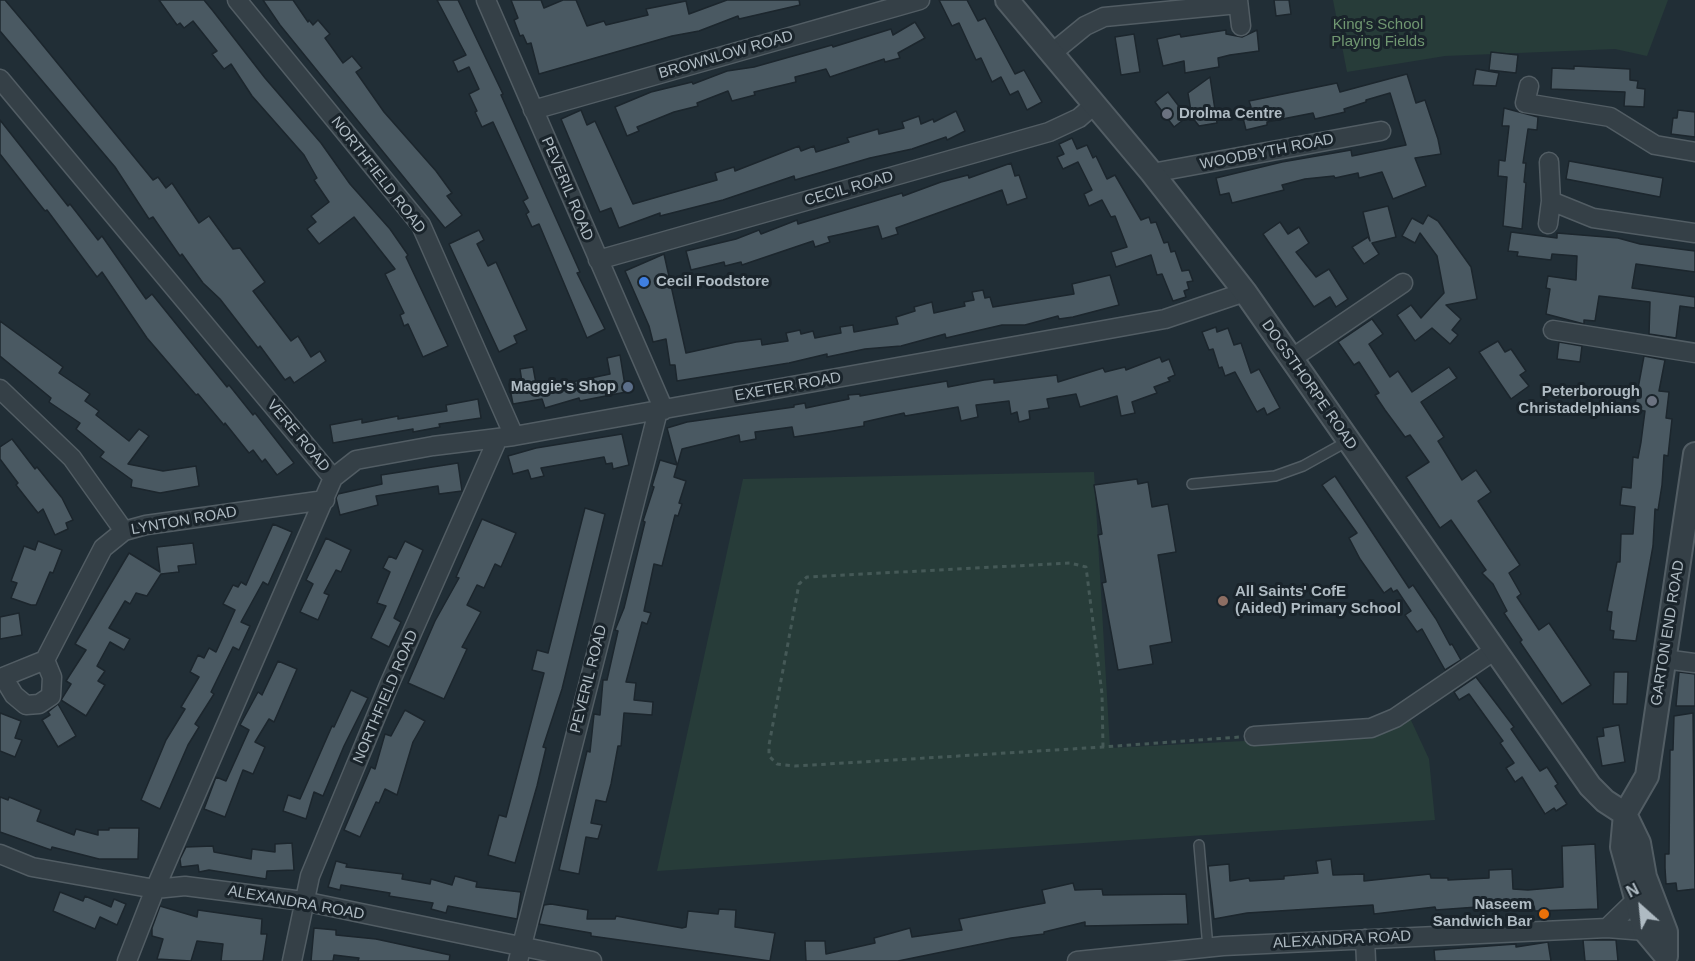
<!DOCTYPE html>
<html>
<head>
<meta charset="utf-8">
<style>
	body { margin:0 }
	#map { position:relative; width:1695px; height:961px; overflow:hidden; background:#212e36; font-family:Helvetica,sans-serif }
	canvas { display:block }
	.north { position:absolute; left:1611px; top:877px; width:60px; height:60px; -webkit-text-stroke:4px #1a242b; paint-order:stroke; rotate:333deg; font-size:16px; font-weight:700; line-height:24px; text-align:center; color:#afbbc3 }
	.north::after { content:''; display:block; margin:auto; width:21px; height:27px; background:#afbbc3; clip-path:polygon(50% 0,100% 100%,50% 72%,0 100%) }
</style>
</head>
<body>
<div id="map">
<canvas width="1695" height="961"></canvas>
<div class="north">N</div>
</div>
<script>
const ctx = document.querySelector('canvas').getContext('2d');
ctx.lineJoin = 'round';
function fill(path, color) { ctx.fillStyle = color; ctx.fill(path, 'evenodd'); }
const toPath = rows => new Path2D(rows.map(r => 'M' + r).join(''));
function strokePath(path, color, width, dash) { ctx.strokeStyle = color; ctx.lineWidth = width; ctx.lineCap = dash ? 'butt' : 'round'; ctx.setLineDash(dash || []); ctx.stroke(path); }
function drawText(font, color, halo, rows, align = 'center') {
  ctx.font = font + ' Helvetica,sans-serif'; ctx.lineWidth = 6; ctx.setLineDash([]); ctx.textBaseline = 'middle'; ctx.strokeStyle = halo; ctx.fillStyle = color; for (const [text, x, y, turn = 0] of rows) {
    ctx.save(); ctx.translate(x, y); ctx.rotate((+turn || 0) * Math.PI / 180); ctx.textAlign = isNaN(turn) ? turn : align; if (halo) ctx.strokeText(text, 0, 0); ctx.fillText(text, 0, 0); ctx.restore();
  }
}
const green = toPath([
	[1333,0,1668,0,1647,56,1615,49,1445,56,1347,72],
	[1094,472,1110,748,1378,734,1409,716,1429,759,1435,820,657,871,743,479]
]);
const building = toPath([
	[0,0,5,0,32,32,153,180,158,177,166,188,172,183,199,223,209,216,233,249,240,248,265,282,253,291,291,341,298,336,311,357,320,351,326,361,294,383,290,377,285,380,260,346,258,348,220,299,203,283,182,254,180,256,153,217,149,219,115,167,0,31,0,0],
	[159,0,204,0,213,11,265,78,321,143,350,184,390,229,408,255,406,257,448,346,423,357,408,324,404,326,400,315,404,313,385,274,395,269,354,217,319,244,307,229,316,222,311,216,329,202,314,180,317,178,304,155,252,96,231,64,224,69,212,54,217,51,193,21,184,28,180,23,177,25,159,0],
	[263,0,293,0,308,22,309,20,313,25,318,20,330,34,325,38,343,63,352,56,362,68,356,72,384,112,436,171,452,193,447,196,462,215,445,228,280,25,263,0],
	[437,0,458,0,503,94,501,95,580,272,577,273,605,329,587,338,539,224,532,227,526,214,529,212,523,201,528,198,493,122,482,127,475,112,477,111,469,94,479,89,469,67,458,72,453,61,466,55,437,0],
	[511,0,541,0,544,8,563,0,576,0,587,26,604,21,606,25,648,15,646,9,686,1,689,14,727,0,799,0,800,5,739,19,738,16,699,31,672,36,539,74,531,43,527,44,523,35,520,36,514,20,518,18,511,0],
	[939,0,967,0,978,21,985,18,1015,74,1024,70,1042,102,1027,110,1018,91,1010,95,1001,77,992,82,981,58,976,60,959,23,952,26,939,0],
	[1274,0,1289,0,1291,14,1276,16,1274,0],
	[915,22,925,38,898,53,900,58,885,62,884,59,830,77,826,69,795,77,796,82,754,92,755,95,732,101,728,91,697,103,698,106,674,112,637,127,639,131,627,136,615,107,651,92,692,82,693,84,727,71,754,67,832,45,833,47,891,29,893,35,915,22],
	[1226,30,1226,34,1242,37,1257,30,1259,51,1230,55,1218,58,1219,67,1185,73,1184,61,1163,66,1157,39,1180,34,1181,37,1226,30],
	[1134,34,1140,72,1121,75,1115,37,1134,34],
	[1491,52,1518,55,1516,73,1489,70,1491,52],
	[1574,66,1630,69,1630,80,1638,81,1637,88,1645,89,1644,107,1624,106,1625,92,1551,89,1552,68,1574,69,1574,66],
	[1476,69,1499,73,1496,86,1473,85,1476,69],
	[1407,74,1416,103,1425,100,1438,139,1441,154,1415,158,1426,186,1393,199,1382,172,1359,178,1358,173,1335,178,1334,176,1305,179,1282,185,1284,190,1232,203,1229,193,1220,195,1216,178,1282,162,1351,150,1352,156,1406,145,1390,93,1366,100,1366,102,1344,109,1345,112,1315,119,1313,113,1267,122,1267,125,1246,130,1241,110,1251,107,1249,101,1337,83,1340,92,1407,74],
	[1210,77,1217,123,1199,126,1192,117,1188,93,1210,77],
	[1168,92,1187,117,1174,127,1155,102,1168,92],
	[1504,108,1538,117,1537,130,1528,129,1523,163,1526,163,1524,182,1526,183,1522,229,1503,226,1507,177,1498,176,1499,160,1505,161,1509,126,1502,126,1504,108],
	[581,110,587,125,595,121,633,204,717,180,715,173,734,167,735,171,799,146,801,151,814,146,816,152,849,142,847,138,878,129,879,134,904,128,902,122,919,116,921,124,933,119,934,122,956,111,965,131,947,140,946,137,912,149,870,158,795,180,794,176,723,200,660,216,660,213,619,228,611,208,600,212,561,119,581,110],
	[1678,110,1695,112,1695,137,1671,134,1673,118,1677,118,1678,110],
	[0,120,68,206,70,204,98,240,102,236,146,299,152,294,227,387,229,385,253,415,255,413,294,463,277,475,265,459,262,462,253,450,249,453,225,423,224,425,198,394,196,395,147,338,102,272,97,277,47,210,45,211,33,196,0,154,0,120],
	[1072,138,1077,149,1087,145,1093,158,1096,156,1107,179,1115,175,1141,220,1149,217,1151,223,1156,222,1164,243,1168,242,1171,252,1175,251,1182,271,1189,270,1193,281,1187,282,1189,289,1184,291,1186,297,1173,301,1162,274,1157,275,1151,255,1116,267,1111,252,1127,247,1115,216,1111,217,1102,200,1089,206,1084,194,1092,190,1078,162,1063,169,1057,157,1064,154,1059,144,1072,138],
	[1569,161,1663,178,1660,197,1566,179,1569,161],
	[1011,163,1015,176,1019,175,1027,198,1007,205,1002,190,896,228,898,234,882,239,878,226,828,237,830,242,815,247,813,241,742,265,741,262,725,266,724,262,691,270,686,251,736,239,759,230,761,234,797,220,798,224,902,193,903,196,941,182,968,175,969,178,1011,163],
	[1388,206,1396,237,1372,243,1379,254,1364,264,1352,247,1368,237,1370,241,1363,212,1388,206],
	[1428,215,1438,221,1471,267,1477,299,1446,305,1461,319,1452,330,1458,335,1450,344,1432,328,1415,341,1397,315,1411,305,1421,318,1444,293,1437,256,1420,233,1415,243,1402,236,1412,218,1423,224,1428,215],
	[1280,222,1288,234,1299,227,1309,243,1296,252,1316,277,1329,269,1348,299,1336,307,1330,297,1314,307,1263,234,1280,222],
	[479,230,484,240,477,244,488,266,496,262,527,330,514,336,517,343,499,352,449,244,479,230],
	[1511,232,1557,238,1557,233,1618,238,1640,244,1695,251,1695,272,1636,264,1632,288,1695,297,1695,308,1680,306,1676,338,1649,334,1650,302,1599,296,1595,321,1584,320,1584,324,1546,314,1550,289,1546,288,1548,276,1576,280,1577,256,1552,254,1551,260,1517,256,1518,252,1508,251,1511,232],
	[664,254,686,353,736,342,761,339,762,345,788,341,786,333,800,330,801,334,813,331,815,338,841,333,840,327,853,325,854,332,898,324,896,317,915,311,914,307,932,302,934,313,965,306,964,302,974,300,972,292,983,290,985,298,990,297,993,307,1074,294,1072,284,1110,275,1119,305,1073,317,1059,319,1058,316,1025,325,1002,325,946,338,945,334,901,346,865,349,827,357,827,354,789,363,677,381,675,365,670,365,666,339,653,342,649,326,625,271,664,254],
	[1372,319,1383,334,1369,344,1390,377,1398,371,1412,392,1449,367,1457,378,1421,402,1444,437,1438,441,1462,480,1476,470,1491,492,1478,501,1520,565,1509,573,1521,594,1517,597,1539,630,1549,623,1591,685,1562,704,1520,642,1522,640,1504,613,1507,611,1493,584,1482,573,1486,570,1451,520,1440,528,1406,477,1429,462,1410,435,1405,437,1385,410,1375,395,1379,393,1359,362,1354,365,1338,342,1372,319],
	[0,321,63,367,59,373,90,394,85,401,99,411,96,415,129,441,139,429,149,436,128,464,163,471,196,466,199,486,160,493,131,487,132,480,100,457,104,452,76,429,80,423,49,402,51,398,0,356,0,321],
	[1216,327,1217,332,1228,328,1234,345,1241,343,1251,373,1259,369,1280,408,1267,415,1264,408,1257,412,1235,372,1225,376,1222,367,1219,368,1213,349,1209,350,1202,332,1216,327],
	[1498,341,1505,352,1511,349,1526,371,1520,375,1529,386,1511,399,1479,352,1498,341],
	[1559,342,1582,346,1580,362,1557,359,1559,342],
	[620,355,626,392,580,401,579,398,545,408,542,399,513,404,509,384,522,382,520,369,533,367,537,389,567,380,567,383,610,374,607,358,620,355],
	[1644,356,1665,360,1659,391,1669,392,1666,418,1672,419,1668,456,1664,455,1662,485,1658,510,1655,509,1653,546,1636,641,1613,639,1614,631,1610,630,1612,612,1607,611,1617,562,1620,562,1621,534,1633,534,1635,507,1620,505,1622,487,1631,488,1633,457,1638,458,1641,442,1645,411,1634,410,1644,356],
	[1160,357,1162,362,1169,359,1175,375,1168,378,1170,381,1154,387,1157,393,1132,402,1135,413,1121,416,1117,396,1080,407,1076,394,1047,399,1049,408,1029,411,1030,419,1019,422,1017,412,1011,414,1009,401,976,405,978,417,961,421,958,407,905,416,904,413,864,422,864,426,821,433,794,437,792,427,755,432,756,439,740,442,739,435,682,449,674,477,686,481,679,503,682,504,678,516,675,515,662,566,654,564,644,611,651,613,647,624,642,622,626,682,636,683,634,700,653,702,652,715,624,713,621,746,618,746,611,784,606,802,596,800,591,823,602,825,598,839,586,837,579,874,559,870,587,751,590,752,594,714,600,715,603,680,607,680,618,631,615,630,624,608,645,522,643,521,654,487,652,486,660,460,677,465,667,428,687,422,794,407,794,405,805,403,806,408,849,399,848,395,860,394,860,396,947,381,948,387,984,380,994,379,994,383,1057,375,1058,382,1103,368,1105,372,1125,367,1126,370,1160,357],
	[478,399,481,418,439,424,440,427,413,432,413,429,333,443,330,425,362,419,362,423,398,416,398,419,447,411,446,405,478,399],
	[622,434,629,465,613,469,612,463,606,464,604,457,541,468,544,476,531,479,528,470,513,474,508,456,536,448,622,434],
	[12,439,35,469,37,467,62,498,73,520,66,523,68,529,55,535,43,509,38,513,16,485,18,483,0,459,0,447,12,439],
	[458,463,462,491,439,494,438,486,376,496,378,505,340,515,336,498,338,494,382,484,381,475,458,463],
	[1335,476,1409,588,1413,585,1436,619,1450,645,1452,644,1461,660,1445,670,1422,629,1417,632,1405,615,1411,611,1397,590,1393,592,1391,588,1384,593,1360,559,1349,538,1357,533,1322,485,1335,476],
	[1137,479,1138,484,1148,482,1152,507,1168,504,1176,552,1158,555,1172,642,1150,646,1153,664,1118,670,1102,583,1106,582,1098,535,1102,534,1094,485,1137,479],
	[585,508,605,514,562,689,543,747,546,748,537,786,515,863,488,855,499,815,506,817,544,673,532,670,537,650,548,653,585,508],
	[482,519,516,533,501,567,495,564,484,588,477,585,467,605,481,612,462,647,467,649,444,699,408,683,435,621,459,578,456,577,482,519],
	[273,524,292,532,268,585,263,582,241,622,250,626,239,650,233,647,211,692,214,694,195,724,199,727,188,745,160,809,141,800,166,740,185,709,181,707,199,677,190,672,198,655,204,658,209,648,216,652,235,610,223,604,233,585,238,587,241,582,246,585,273,524],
	[326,538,351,550,341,572,336,570,324,593,329,595,318,620,300,612,313,584,306,580,326,538],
	[38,541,62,550,53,573,50,572,36,605,31,605,11,598,17,583,11,581,24,546,35,550,38,541],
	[405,541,423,550,394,618,401,622,389,647,371,638,386,606,377,603,390,572,383,568,389,556,396,559,405,541],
	[193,543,196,564,178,566,179,572,161,574,147,596,136,593,130,604,125,601,109,628,130,639,124,650,110,642,97,666,105,671,98,681,105,685,86,716,61,700,71,684,66,681,86,650,75,644,129,553,160,572,157,547,193,543],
	[19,613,22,635,0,639,0,617,19,613],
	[278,661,297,669,274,722,269,719,255,742,265,747,253,774,243,770,225,817,204,809,216,777,226,781,249,730,240,725,258,692,262,695,278,661],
	[1614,672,1628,672,1627,704,1613,704,1614,672],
	[1679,672,1695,674,1695,706,1676,706,1679,672],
	[1476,677,1514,727,1511,729,1540,771,1547,767,1558,784,1555,786,1567,804,1556,811,1554,808,1545,814,1522,777,1515,782,1506,768,1514,763,1500,743,1503,741,1469,694,1459,700,1454,692,1476,677],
	[351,690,368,698,344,746,323,796,314,792,306,819,283,811,288,795,300,799,332,726,334,727,351,690],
	[58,704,76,736,58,747,42,720,50,715,48,712,58,704],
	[405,710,425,721,413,742,397,795,385,789,379,803,376,802,360,837,344,830,371,767,375,769,385,734,391,736,405,710],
	[0,713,21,721,15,738,22,740,15,757,0,751,0,713],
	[1693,713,1695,889,1677,891,1676,883,1666,884,1665,868,1665,854,1669,854,1670,750,1673,750,1674,716,1693,713],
	[1619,725,1625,762,1602,766,1597,737,1604,736,1603,728,1619,725],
	[0,797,8,800,9,797,41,810,37,821,74,835,76,829,98,835,98,830,109,830,109,828,139,828,138,859,99,859,52,847,51,850,0,832,0,797],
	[292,843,294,870,267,871,266,879,209,870,199,872,198,865,181,867,180,859,186,847,213,846,214,852,251,859,252,849,275,852,275,844,292,843],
	[1595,844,1598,909,1535,911,1534,906,1519,907,1519,904,1436,910,1435,907,1374,914,1373,905,1247,913,1214,919,1208,866,1229,864,1230,881,1249,878,1250,881,1284,879,1284,876,1318,873,1316,861,1331,859,1333,875,1364,874,1364,881,1430,874,1431,878,1448,878,1448,880,1489,878,1489,870,1512,869,1513,889,1528,890,1563,887,1562,846,1595,844],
	[336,861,347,864,346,867,403,874,402,879,430,884,431,879,452,885,455,876,477,882,476,887,521,892,517,919,448,906,446,913,431,909,433,903,389,896,390,893,341,885,340,890,328,887,336,861],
	[1073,883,1075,890,1102,889,1103,895,1186,894,1188,924,1085,926,1085,922,1044,932,1044,934,1011,938,898,961,806,961,805,941,825,941,826,954,875,943,874,938,910,928,912,937,962,930,959,919,1045,903,1042,890,1073,883],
	[60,892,83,901,85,896,111,907,114,899,126,904,117,925,100,917,95,929,53,911,60,892],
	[551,904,588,910,587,919,615,919,616,916,682,928,686,927,688,911,718,914,719,909,736,910,735,927,775,933,770,961,591,936,591,933,539,924,544,905,551,904],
	[160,906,197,917,198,910,262,919,261,934,267,934,263,961,221,961,223,944,197,941,191,961,157,959,163,939,152,936,152,928,160,906],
	[314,928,336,930,336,935,376,939,450,955,449,961,358,961,359,958,334,955,333,961,311,961,314,928],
	[1583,940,1616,940,1618,961,1585,961,1583,940],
	[1548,942,1551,961,1435,961,1434,950,1516,944,1516,947,1548,942]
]);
const path = toPath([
	[1103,747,1102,694,1086,567,1070,563,807,577,799,584,769,745,769,756,777,764,795,766,910,759,1071,749,1103,747,1240,737]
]);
const service = toPath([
	[1192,484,1275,476,1303,466,1348,441],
	[1199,845,1208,948]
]);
const minor = toPath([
	[237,0,421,225,514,436],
	[486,0,664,410],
	[1238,0,1241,26],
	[1052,53,1085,26,1104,17,1238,4],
	[0,79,333,478,155,889,127,961],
	[1529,86,1525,103,1610,117,1655,145,1695,152],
	[533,110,920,0],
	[1549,162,1551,201,1593,218,1695,233],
	[1152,173,1381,131],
	[1548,224,1551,201],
	[598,260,1049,132,1079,118,1095,104],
	[1553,330,1695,353],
	[1291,359,1403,283],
	[0,389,72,458,124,531],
	[333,478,356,460,433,446,514,436,1165,319,1245,292],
	[1664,659,1695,663],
	[45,660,52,677,51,696,39,704,26,705,14,695,3,677,45,660,103,548,124,531,146,525,325,500],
	[1254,736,1371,728,1395,718,1495,650],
	[0,854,32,867,155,889,185,886,303,901,592,961],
	[1607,928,1637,899],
	[1365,939,1366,961],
	[292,961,310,876,389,685,498,438],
	[518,961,658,411],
	[1077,961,1223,946,1607,928,1645,931]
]);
const tertiary = toPath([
	[1007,0,1152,173,1245,292,1590,786,1605,801,1625,814,1639,843,1645,877,1666,932,1666,956],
	[1666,956,1645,931,1622,847,1625,814,1647,776,1695,454]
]);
const markers = [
	[1167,114,6,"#6b7280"],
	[644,282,6,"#3f7fe0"],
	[628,387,6,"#5c6f8a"],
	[1652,401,6,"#6b7280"],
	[1223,601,6,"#8d6e63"],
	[1544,914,6,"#e8710a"]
];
const parkNames = [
	["King's School",1378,25],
	["Playing Fields",1378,42]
];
const streetNames = [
	["BROWNLOW ROAD",726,55,-16],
	["WOODBYTH ROAD",1267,152,-11],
	["NORTHFIELD ROAD",378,175,52],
	["PEVERIL ROAD",567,189,67],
	["CECIL ROAD",849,189,-16],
	["DOGSTHORPE ROAD",1309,385,55],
	["EXETER ROAD",788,387,-10],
	["VERE ROAD",298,436,50],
	["LYNTON ROAD",184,521,-10],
	["GARTON END ROAD",1668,633,-81],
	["PEVERIL ROAD",589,679,-76],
	["NORTHFIELD ROAD",386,697,-67],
	["ALEXANDRA ROAD",296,903,10],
	["ALEXANDRA ROAD",1342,940,-3]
];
const poiNames = [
	["Drolma Centre",1179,114],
	["Cecil Foodstore",656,282],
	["Maggie's Shop",616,387,"right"],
	["Peterborough",1640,392,"right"],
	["Christadelphians",1640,409,"right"],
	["All Saints' CofE",1235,592],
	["(Aided) Primary School",1235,609],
	["Naseem",1532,905,"right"],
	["Sandwich Bar",1532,922,"right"]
];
fill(green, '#273c39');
fill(building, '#4a5962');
strokePath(building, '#1c262d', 1.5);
strokePath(service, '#525d64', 12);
strokePath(minor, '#525d64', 21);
strokePath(tertiary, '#525d64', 26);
strokePath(path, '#455957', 3, [4.5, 4.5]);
strokePath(service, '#354047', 9);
strokePath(minor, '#354047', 18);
strokePath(tertiary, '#354047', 22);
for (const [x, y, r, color] of markers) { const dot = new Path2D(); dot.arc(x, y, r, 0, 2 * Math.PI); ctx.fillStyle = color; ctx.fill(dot); strokePath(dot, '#1a242b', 2); }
drawText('15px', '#709771', '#1a242b', parkNames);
drawText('15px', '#afbbc3', '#1a242b', streetNames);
drawText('bold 15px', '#afbbc3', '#1a242b', poiNames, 'left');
</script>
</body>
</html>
